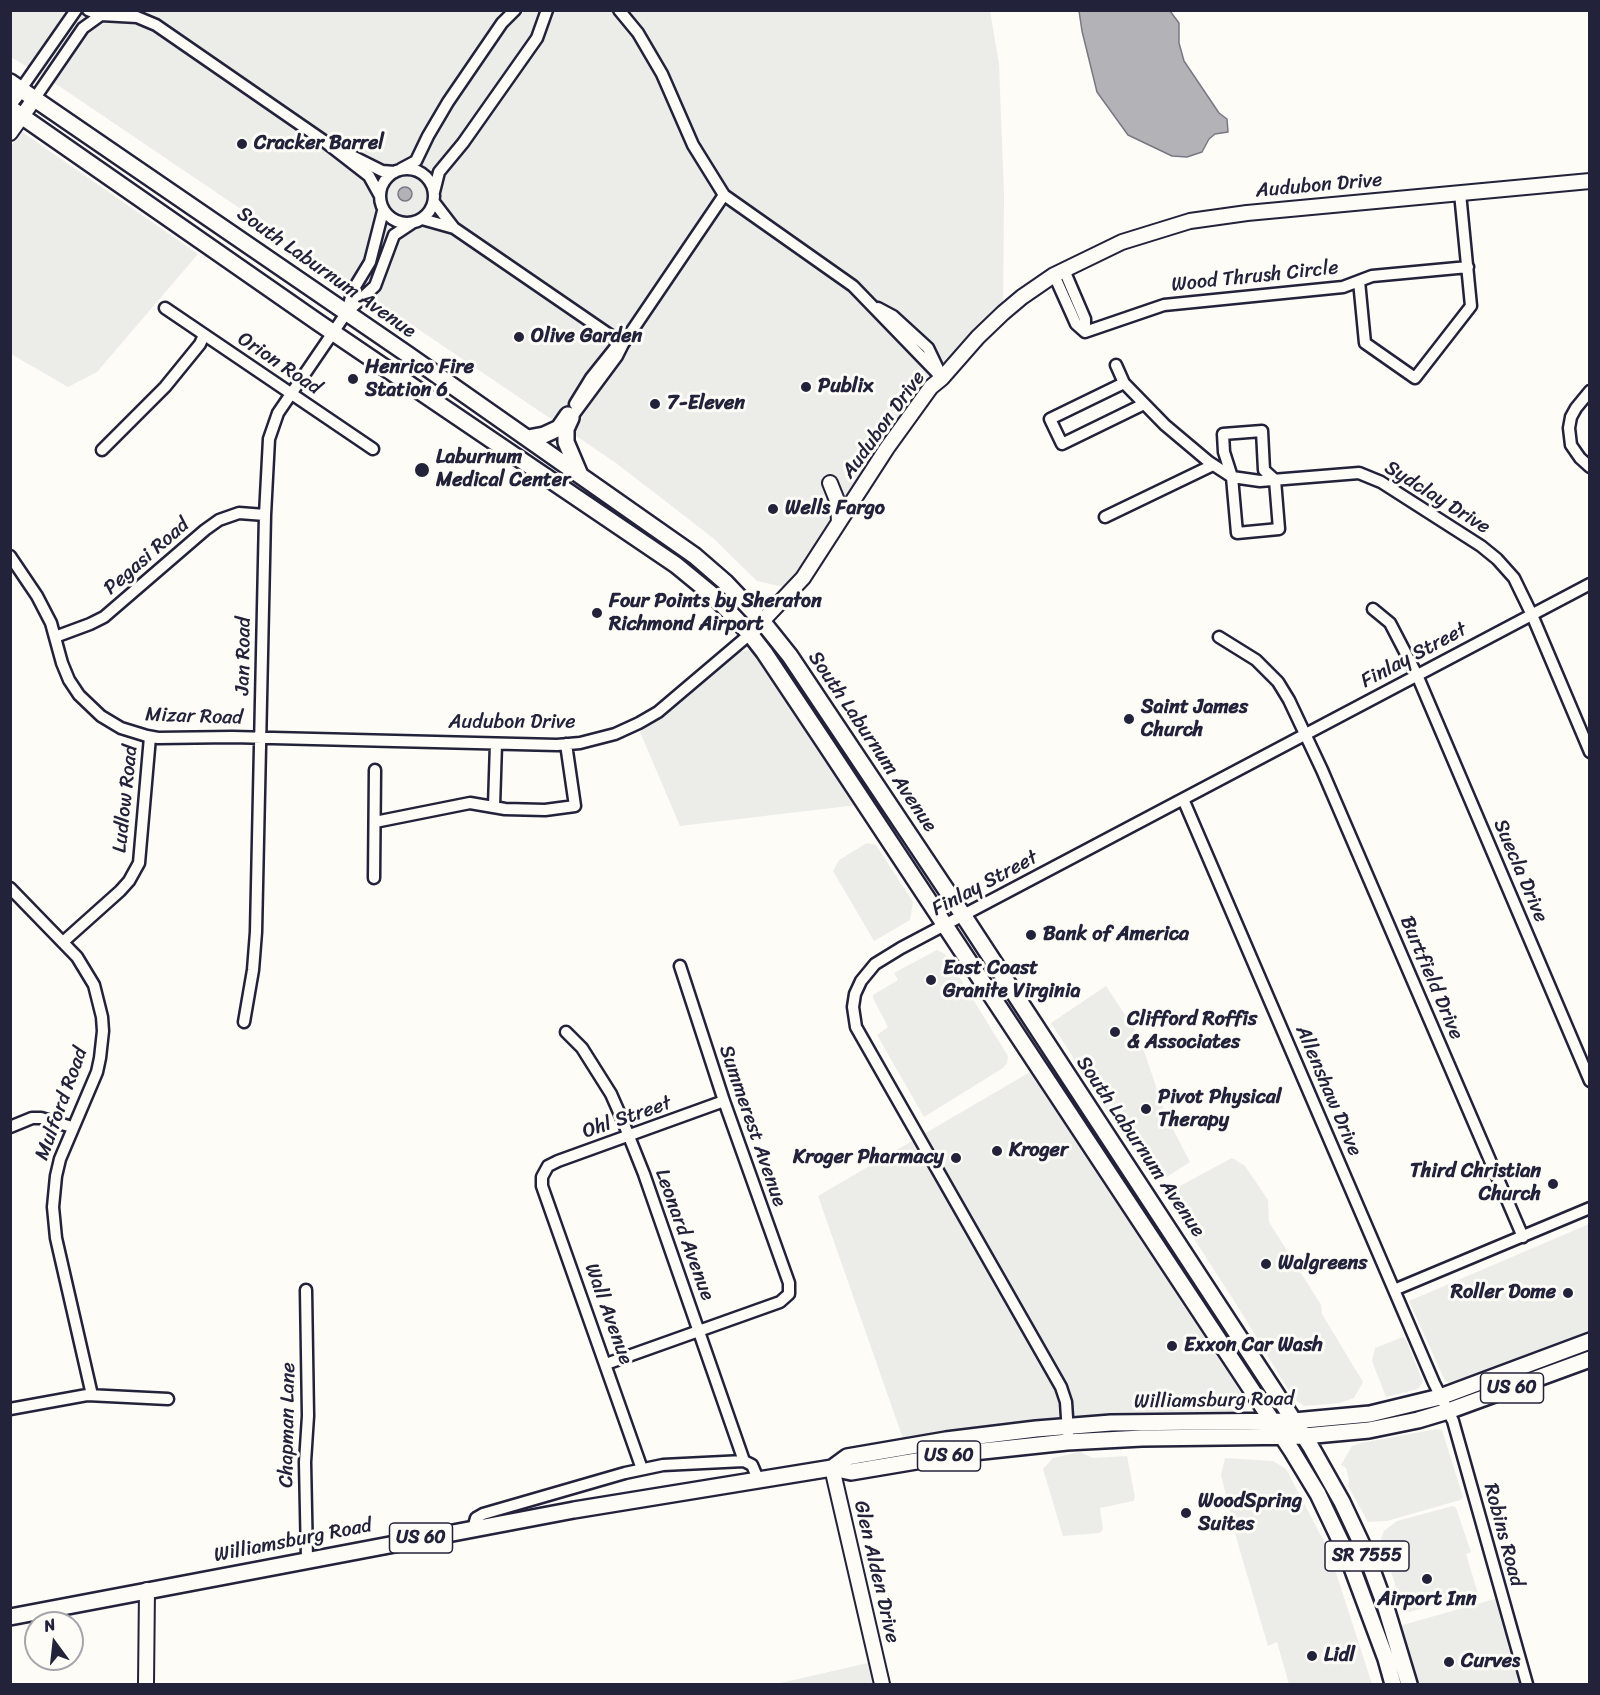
<!DOCTYPE html>
<html>
<head>
<meta charset="utf-8">
<style>
	body { margin:0 }
	#map { position:relative; width:1600px; height:1695px; overflow:hidden; background:#fdfcf7; font-family:Sriracha,sans-serif }
	canvas { display:block }
	.frame { position:absolute; inset:0; border:12px solid #22223b; pointer-events:none }
	.north { position:absolute; left:24px; top:1611px; width:60px; height:60px; box-sizing:border-box; background:#fdfcf7; border:2px solid #a5a5ac; border-radius:50%; rotate:345deg; font-size:16px; font-weight:700; line-height:24px; text-align:center; color:#22223b }
	.north::after { content:''; display:block; margin:auto; width:21px; height:27px; background:#22223b; clip-path:polygon(50% 0,100% 100%,50% 72%,0 100%) }
</style>
</head>
<body>
<div id="map">
<canvas width="1600" height="1695"></canvas>
<div class="frame"></div>
<div class="north">N</div>
</div>
<script>
const ctx = document.querySelector('canvas').getContext('2d');
ctx.lineJoin = 'round';
function fill(path, color) { ctx.fillStyle = color; ctx.fill(path, 'evenodd'); }
const toPath = rows => new Path2D(rows.map(r => 'M' + r).join(''));
function strokePath(path, color, width, dash) { ctx.strokeStyle = color; ctx.lineWidth = width; ctx.lineCap = dash ? 'butt' : 'round'; ctx.setLineDash(dash || []); ctx.stroke(path); }
function drawText(font, color, halo, rows, align = 'center') {
  ctx.font = font + ' Sriracha,sans-serif'; ctx.lineWidth = 6; ctx.setLineDash([]); ctx.textBaseline = 'middle'; ctx.strokeStyle = halo; ctx.fillStyle = color; for (const [text, x, y, turn = 0] of rows) {
    ctx.save(); ctx.translate(x, y); ctx.rotate((+turn || 0) * Math.PI / 180); ctx.textAlign = isNaN(turn) ? turn : align; if (halo) ctx.strokeText(text, 0, 0); ctx.fillText(text, 0, 0); ctx.restore();
  }
}
const built = toPath([
	[10,11,990,11,999,64,1004,196,1003,313,942,378,793,589,757,581,713,538,616,463,62,88,11,57],
	[22,132,198,254,97,372,68,387,11,354,10,147],
	[750,650,757,655,857,805,680,826,640,732,658,719,739,652],
	[867,843,876,845,913,902,910,920,874,941,833,871,839,860],
	[937,950,945,954,1008,1056,1007,1063,1003,1068,924,1117,877,1035,888,1027,873,998,873,995,898,980,894,973],
	[1106,986,1139,1036,1166,1116,1190,1162,1159,1182,1128,1136,1125,1138,1051,1023],
	[1030,1072,1244,1397,1244,1405,1241,1409,1234,1412,1071,1428,907,1450,818,1196],
	[1232,1158,1245,1166,1268,1200,1269,1222,1321,1305,1322,1314,1363,1382,1354,1398,1340,1403,1304,1406,1294,1399,1238,1307,1165,1194],
	[1589,1224,1589,1331,1451,1384,1445,1381,1409,1301],
	[1403,1337,1406,1340,1423,1382,1418,1389,1386,1397,1372,1361,1375,1348],
	[1437,1429,1442,1430,1463,1497,1460,1500,1387,1521,1368,1522,1348,1486,1349,1480,1346,1468,1341,1465,1352,1446,1361,1443],
	[1080,1452,1093,1458,1127,1456,1135,1498,1133,1501,1100,1508,1103,1529,1100,1533,1063,1536,1043,1469,1053,1458],
	[1225,1458,1273,1461,1286,1469,1329,1551,1372,1684,1289,1684,1277,1642,1268,1646,1238,1544,1221,1475],
	[1453,1506,1456,1508,1471,1552,1466,1554,1478,1594,1409,1612,1403,1610,1381,1539,1384,1531,1397,1521],
	[1495,1599,1519,1684,1414,1684,1399,1626],
	[868,1663,873,1684,776,1684]
]);
const water = toPath([
	[1079,11,1170,11,1179,23,1179,43,1184,61,1219,113,1227,119,1228,132,1215,134,1209,139,1202,152,1187,157,1172,156,1128,135,1097,92,1082,31,1079,11],
	'398 194a7 7 0 1 1 14 0a7 7 0 1 1-14 0Z'
]);
const street = toPath([
	[88,10,101,15,137,17,156,25,324,141,369,176,379,194],
	[619,10,638,33,662,74,693,145,724,195,853,286,942,378],
	[21,89,76,10],
	[35,98,83,28,101,15],
	[348,154,382,171,395,172],
	'380 196a27 27 0 1 1 54 0a27 27 0 1 1-54 0Z',
	[401,169,416,161,428,136,448,102,502,23,515,10],
	[434,192,439,172,463,143,537,38,547,10],
	[434,202,454,228,623,344],
	[422,219,454,228],
	[1064,270,1085,319,1085,332],
	[1054,275,1076,324,1085,332],
	[1359,281,1365,343,1415,378,1471,306,1460,193],
	[165,308,373,449],
	[878,308,893,316,928,348,939,371],
	[347,312,353,290,370,262,383,211],
	[1085,332,1164,305,1343,287,1372,276,1468,267],
	[1116,365,1124,383,1165,425,1209,462,1232,477,1260,481,1359,473,1381,482,1481,546,1497,559,1514,578,1532,615,1590,752],
	[1124,383,1050,419,1062,444,1144,404],
	[1590,391,1576,408,1571,417,1569,428,1571,445,1580,458,1590,467],
	[575,404,591,378,615,348],
	[571,418,617,356,623,344,724,195],
	[1262,431,1264,470,1275,480,1279,529,1237,533,1232,477,1224,452,1223,434,1262,431],
	[102,450,165,387,200,344,204,335],
	[1105,517,1213,465],
	[10,556,37,596,51,623,62,663,69,680,79,695,101,716,121,728,147,736,158,738,232,737,557,745,580,743,615,734,639,723,658,712,750,634],
	[1373,609,1390,623,1417,675,1590,1081],
	[55,637,90,624,104,617,205,530,219,520,239,513,265,515],
	[1219,637,1256,660,1278,682,1289,700,1322,770,1523,1237],
	[1183,799,1434,1383,1453,1421,1527,1684],
	[494,806,496,744],
	[375,822,470,803,505,809,545,810,575,806,566,744],
	[374,878,375,770],
	[10,888,77,957,94,985,102,1017,103,1031,100,1058,97,1072,60,1159,56,1176,53,1207,56,1238,92,1395],
	[63,942,120,891,129,881,139,863,150,737],
	[244,1022,253,970,256,932,265,515,269,439,278,413,347,312,375,286,394,235,412,223],
	[566,1032,582,1048,611,1094,622,1119,644,1174,744,1461],
	[10,1127,32,1118,41,1118,72,1127],
	[306,1290,308,1416,305,1462,307,1559],
	[1394,1290,1590,1208],
	[606,1364,780,1302,789,1294,789,1283,724,1101,680,966],
	[10,1409,87,1395,168,1399],
	[1068,1433,1066,1402,1061,1387,856,1027,853,1007,855,994,861,981,875,964,901,948,1590,584],
	[642,1469,542,1186,542,1177,548,1166,558,1161,724,1101],
	[473,1529,476,1518,483,1514,625,1473,663,1465,744,1461,752,1465,758,1479]
]);
const secondary = toPath([
	[10,103,21,89],
	[10,133,35,98],
	[830,483,838,503,839,522],
	[750,634,803,578,887,448,931,387,942,378,978,337,1003,313,1022,297,1054,275,1122,242,1190,221,1247,213,1590,181],
	[832,1468,882,1684],
	[146,1684,147,1590]
]);
const primary = toPath([
	[10,82,407,354,695,556,725,582,762,621,790,656,969,924,1311,1447,1342,1502,1365,1551,1386,1608,1409,1684],
	[10,108,319,323,676,565,715,597,750,634,764,652,826,745,1292,1451,1318,1494,1348,1557,1386,1659,1393,1684],
	[571,418,566,429,566,442,580,475],
	[528,438,544,435,559,428,568,415],
	[832,1468,847,1457,946,1440,1036,1429,1111,1423,1294,1421,1370,1414,1440,1397,1590,1341],
	[10,1617,574,1510,832,1468,851,1472,964,1453,1067,1442,1142,1438,1304,1436,1369,1430,1418,1420,1448,1411,1590,1359]
]);
const markers = [
	[242,144,6,"#22223b"],
	[519,337,6,"#22223b"],
	[353,379,6,"#22223b"],
	[806,387,6,"#22223b"],
	[655,404,6,"#22223b"],
	[422,470,8,"#22223b"],
	[773,509,6,"#22223b"],
	[597,613,6,"#22223b"],
	[1129,719,6,"#22223b"],
	[1031,935,6,"#22223b"],
	[931,980,6,"#22223b"],
	[1115,1032,6,"#22223b"],
	[1146,1109,6,"#22223b"],
	[997,1151,6,"#22223b"],
	[956,1158,6,"#22223b"],
	[1553,1184,6,"#22223b"],
	[1266,1264,6,"#22223b"],
	[1568,1293,6,"#22223b"],
	[1172,1346,6,"#22223b"],
	[1186,1513,6,"#22223b"],
	[1427,1579,6,"#22223b"],
	[1312,1656,6,"#22223b"],
	[1449,1662,6,"#22223b"]
];
const shields = [
	[1512,1388,63],
	[949,1456,63],
	[421,1538,63],
	[1367,1556,84]
];
const shieldNames = [
	["US 60",1512,1388],
	["US 60",949,1456],
	["US 60",421,1538],
	["SR 7555",1367,1556]
];
const poiNames = [
	["Cracker Barrel",254,144],
	["Olive Garden",531,337],
	["Henrico Fire",365,368],
	["Station 6",365,391],
	["Publix",818,387],
	["7-Eleven",667,404],
	["Laburnum",436,458],
	["Medical Center",436,481],
	["Wells Fargo",785,509],
	["Four Points by Sheraton",609,602],
	["Richmond Airport",609,625],
	["Saint James",1141,708],
	["Church",1141,731],
	["Bank of America",1043,935],
	["East Coast",943,969],
	["Granite Virginia",943,992],
	["Clifford Roffis",1127,1020],
	["& Associates",1127,1043],
	["Pivot Physical",1158,1098],
	["Therapy",1158,1121],
	["Kroger",1009,1151],
	["Kroger Pharmacy",944,1158,"right"],
	["Third Christian",1541,1172,"right"],
	["Church",1541,1195,"right"],
	["Walgreens",1278,1264],
	["Roller Dome",1556,1293,"right"],
	["Exxon Car Wash",1184,1346],
	["WoodSpring",1198,1502],
	["Suites",1198,1525],
	["Airport Inn",1427,1600,"center"],
	["Lidl",1324,1656],
	["Curves",1461,1662]
];
const streetNames = [
	["Audubon Drive",1319,186,-5],
	["South Laburnum Avenue",326,273,35],
	["Wood Thrush Circle",1255,277,-6],
	["Orion Road",279,364,34],
	["Audubon Drive",884,425,-54],
	["Sydclay Drive",1437,498,32],
	["Pegasi Road",147,557,-41],
	["Jan Road",244,656,-89],
	["Finlay Street",1414,656,-28],
	["Mizar Road",194,717,2],
	["Audubon Drive",512,723],
	["South Laburnum Avenue",872,742,56],
	["Ludlow Road",126,799,-84],
	["Suecla Drive",1520,871,67],
	["Finlay Street",985,884,-28],
	["Burtfield Drive",1431,978,67],
	["Allenshaw Drive",1328,1091,67],
	["Mulford Road",62,1104,-70],
	["Ohl Street",627,1118,-19],
	["Summerest Avenue",752,1126,71],
	["South Laburnum Avenue",1140,1147,56],
	["Leonard Avenue",684,1235,70],
	["Wall Avenue",608,1314,70],
	["Williamsburg Road",1214,1401,-1],
	["Chapman Lane",288,1425,-89],
	["Robins Road",1503,1535,75],
	["Williamsburg Road",293,1541,-11],
	["Glen Alden Drive",876,1572,77]
];
fill(built, '#ecece9');
fill(water, '#b2b2b7');
strokePath(water, '#787885', 1.5);
strokePath(street, '#22223b', 15);
strokePath(secondary, '#22223b', 18);
strokePath(primary, '#22223b', 20);
strokePath(street, '#fdfcf7', 10);
strokePath(secondary, '#fdfcf7', 14);
strokePath(primary, '#fdfcf7', 15);
for (const [x, y, r, color] of markers) { const dot = new Path2D(); dot.arc(x, y, r, 0, 2 * Math.PI); ctx.fillStyle = color; ctx.fill(dot); strokePath(dot, '#fdfcf7', 2); }
for (const [x, y, w] of shields) { const box = new Path2D(); box.roundRect(x - w / 2, y - 15, w, 30, 4.5); ctx.fillStyle = '#fdfcf7'; ctx.fill(box); strokePath(box, '#22223b', 1.5); }
drawText('bold 18px', '#22223b', null, shieldNames);
drawText('bold 20px', '#22223b', '#fdfcf7', poiNames, 'left');
drawText('20px', '#22223b', '#fdfcf7', streetNames);
</script>
</body>
</html>
